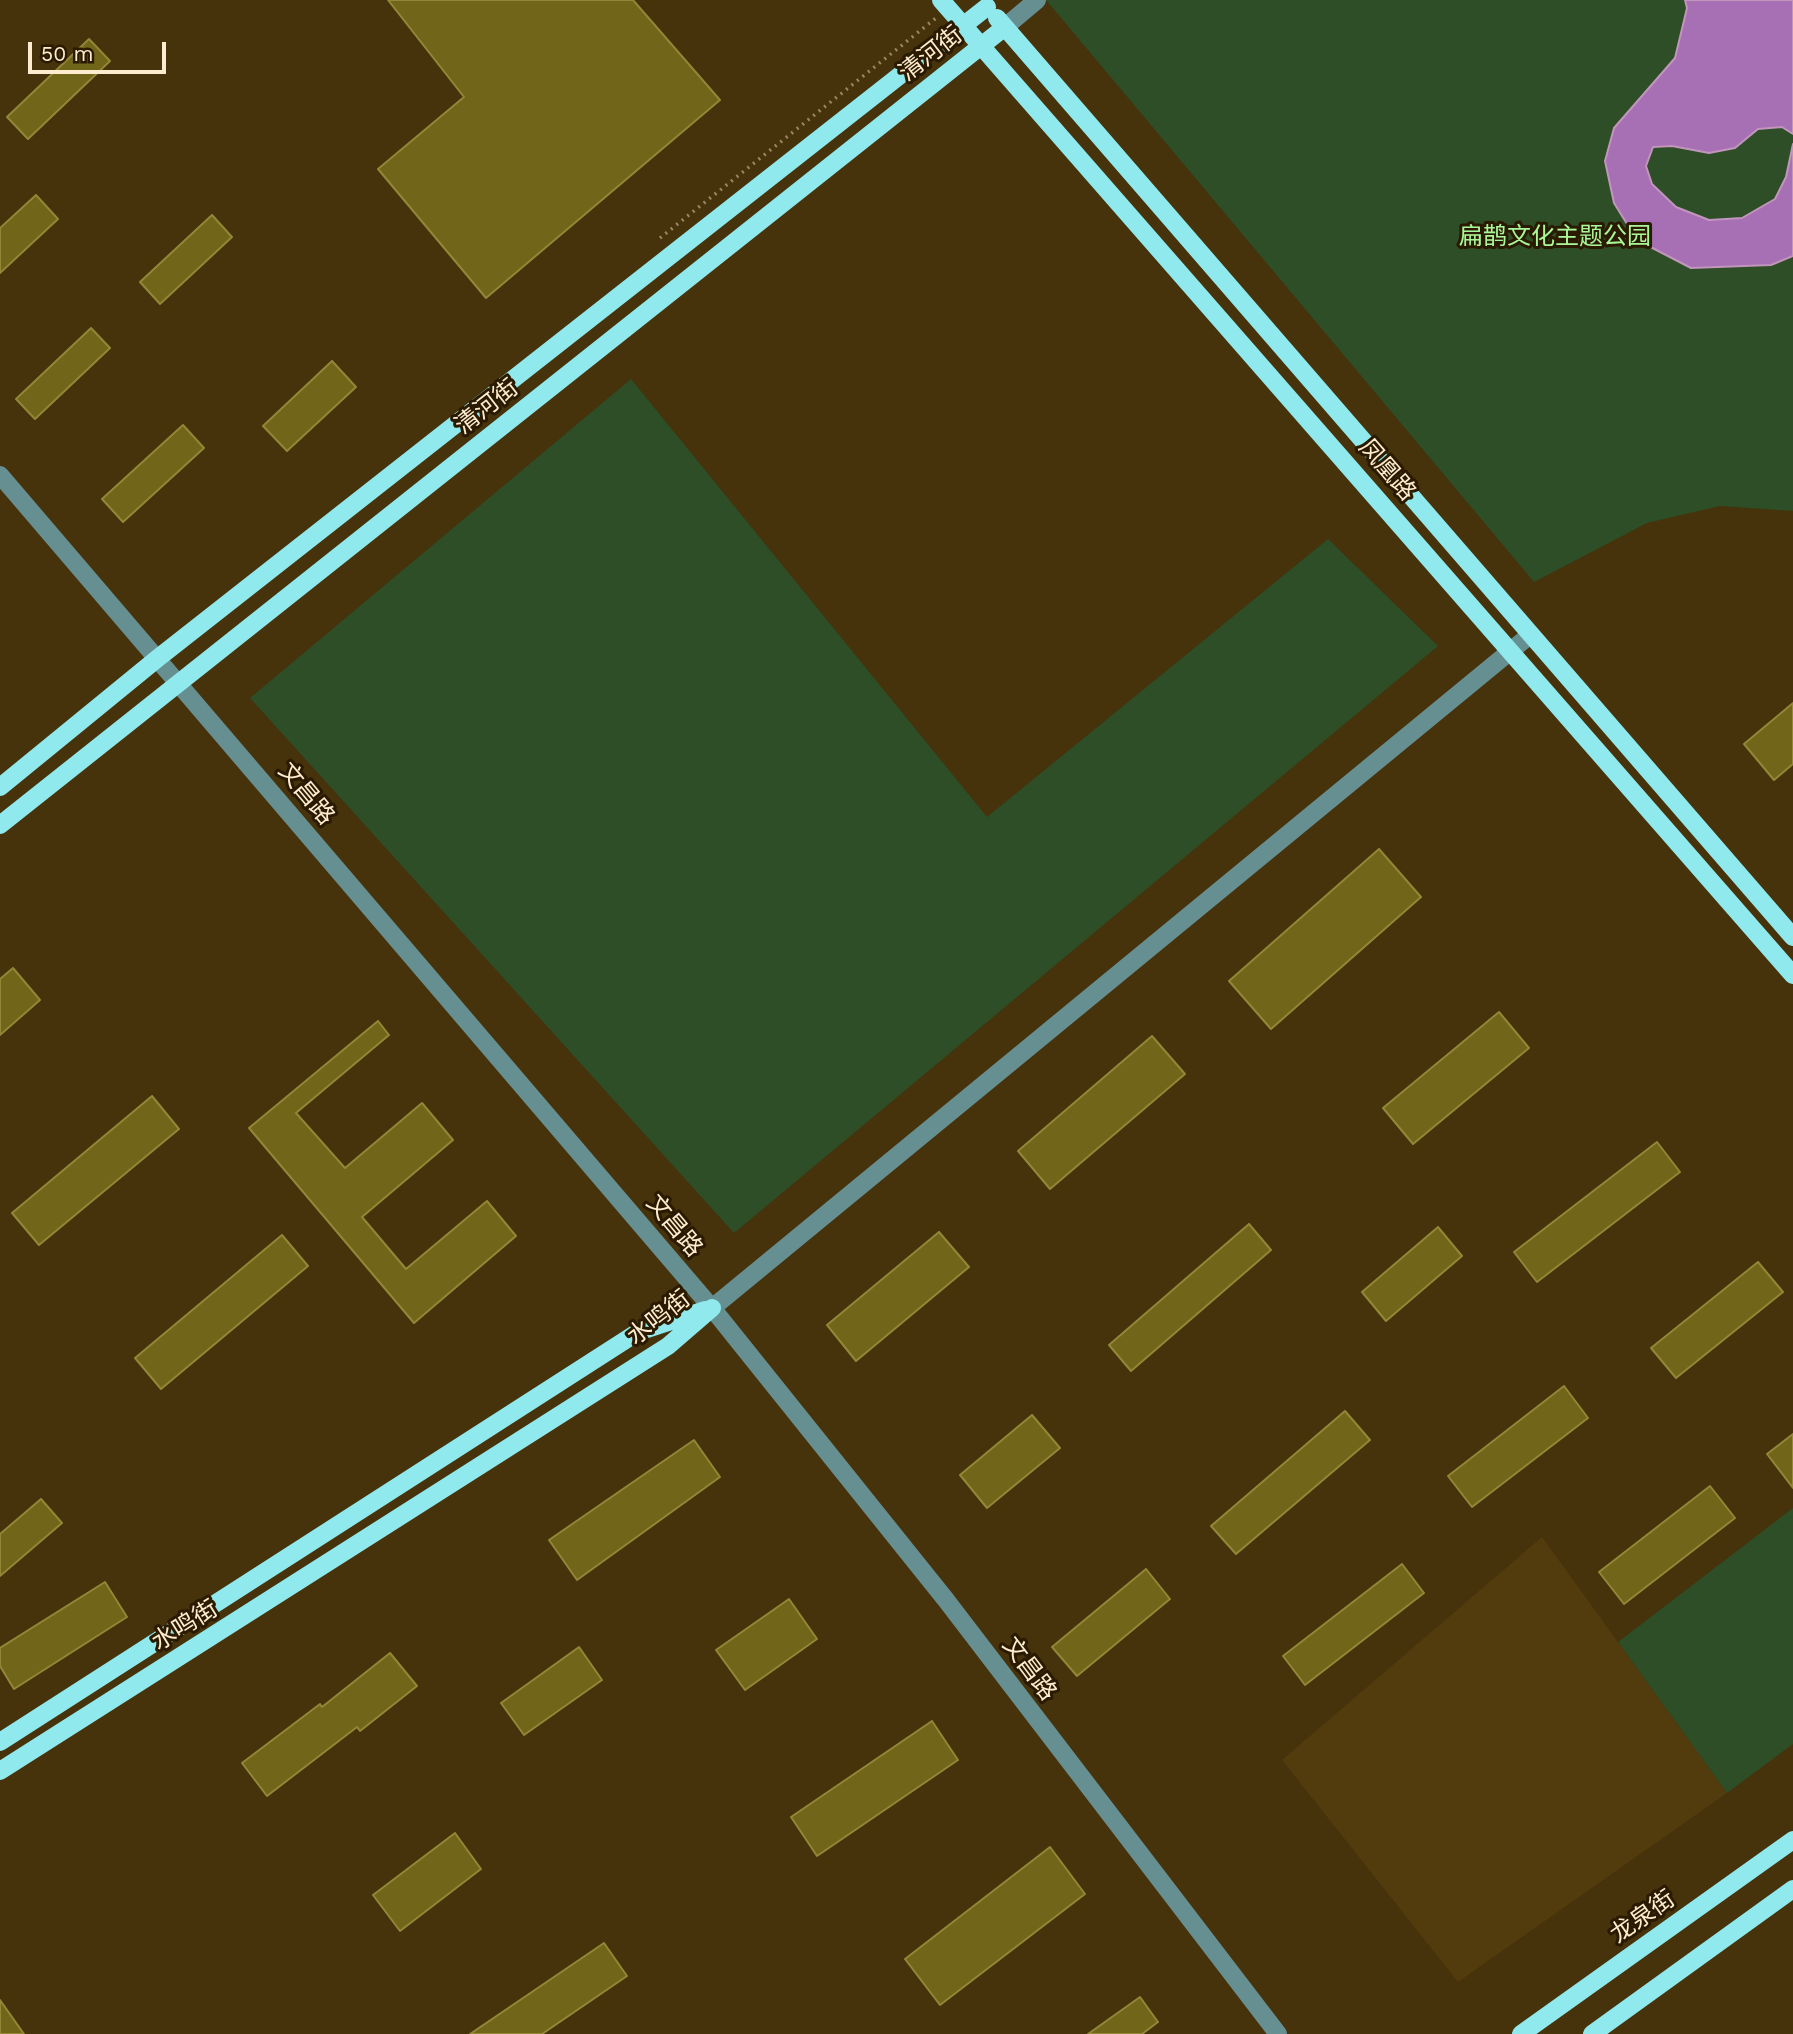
<!DOCTYPE html>
<html>
<head>
<meta charset="utf-8">
<style>
	body { margin:0 }
	#map { position:relative; width:1793px; height:2034px; overflow:hidden; background:#46320b; font-family:"Work Sans",sans-serif }
	canvas { display:block }
	.scale { position:absolute; left:28px; top:42px; width:138px; height:32px; box-sizing:border-box; border:4px solid #fdecd0; border-top:0; padding-left:9px; font-size:21px; line-height:24px; white-space:nowrap; color:#fdecd0; -webkit-text-stroke:5px #2a1a00; paint-order:stroke }
</style>
</head>
<body>
<div id="map">
<canvas width="1793" height="2034"></canvas>
<div class="scale">50 m</div>
</div>
<script>
const ctx = document.querySelector('canvas').getContext('2d');
ctx.lineJoin = 'round';
function fill(path, color) { ctx.fillStyle = color; ctx.fill(path, 'evenodd'); }
const toPath = rows => new Path2D(rows.map(r => 'M' + r).join(''));
function strokePath(path, color, width, dash) { ctx.strokeStyle = color; ctx.lineWidth = width; ctx.lineCap = dash ? 'butt' : 'round'; ctx.setLineDash(dash || []); ctx.stroke(path); }
function drawText(font, color, halo, rows, align = 'center') {
  ctx.font = font + ' "Work Sans","Noto Sans SC",sans-serif'; ctx.lineWidth = 6; ctx.setLineDash([]); ctx.textBaseline = 'middle'; ctx.strokeStyle = halo; ctx.fillStyle = color; for (const [text, x, y, turn = 0] of rows) {
    ctx.save(); ctx.translate(x, y); ctx.rotate((+turn || 0) * Math.PI / 180); ctx.textAlign = isNaN(turn) ? turn : align; if (halo) ctx.strokeText(text, 0, 0); ctx.fillText(text, 0, 0); ctx.restore();
  }
}
const built = toPath([
	[1542,1537,1727,1793,1458,1982,1282,1760]
]);
const green = toPath([
	[1046,0,1793,0,1793,511,1720,506,1647,523,1534,582],
	[631,379,987,817,1328,539,1438,646,734,1233,250,698],
	[1793,1508,1793,1744,1727,1793,1618,1642]
]);
const water = toPath([
	[1685,0,1793,0,1793,134,1782,127,1758,129,1735,148,1709,153,1672,146,1653,147,1646,166,1652,184,1676,207,1709,220,1742,218,1775,199,1786,177,1793,144,1793,256,1771,265,1691,268,1637,240,1614,203,1605,161,1614,128,1675,58,1687,8,1685,0]
]);
const building = toPath([
	[388,0,633,0,720,100,486,298,378,169,464,97,388,0],
	[89,39,110,61,28,139,7,117,89,39],
	[36,195,58,219,0,273,0,228,36,195],
	[212,215,232,237,160,304,140,282,212,215],
	[91,328,110,348,35,419,16,399,91,328],
	[332,361,356,387,287,451,263,426,332,361],
	[183,425,204,448,123,522,102,499,183,425],
	[1793,703,1793,764,1774,780,1744,744,1793,703],
	[1379,849,1421,897,1271,1029,1229,981,1379,849],
	[13,968,40,1000,0,1035,0,979,13,968],
	[1499,1012,1529,1048,1413,1144,1383,1108,1499,1012],
	[378,1021,389,1035,296,1113,345,1168,422,1103,453,1140,362,1217,406,1269,487,1201,516,1236,414,1323,249,1128,378,1021],
	[1152,1036,1185,1074,1050,1189,1018,1151,1152,1036],
	[152,1096,179,1129,39,1245,12,1213,152,1096],
	[1657,1142,1680,1172,1537,1282,1514,1252,1657,1142],
	[1249,1224,1271,1250,1131,1371,1109,1345,1249,1224],
	[1438,1227,1462,1256,1386,1321,1362,1292,1438,1227],
	[939,1232,969,1267,856,1361,827,1325,939,1232],
	[282,1235,308,1266,161,1389,135,1358,282,1235],
	[1758,1262,1783,1292,1676,1378,1651,1348,1758,1262],
	[1564,1386,1588,1418,1472,1507,1448,1476,1564,1386],
	[1345,1411,1370,1440,1236,1554,1211,1526,1345,1411],
	[1032,1415,1060,1448,987,1508,960,1475,1032,1415],
	[1793,1434,1793,1488,1767,1454,1793,1434],
	[694,1440,720,1477,577,1580,549,1540,694,1440],
	[1710,1486,1735,1518,1624,1604,1599,1572,1710,1486],
	[41,1499,62,1523,0,1576,0,1534,41,1499],
	[1402,1564,1424,1593,1305,1685,1283,1656,1402,1564],
	[1146,1569,1170,1599,1077,1676,1052,1647,1146,1569],
	[105,1582,127,1617,14,1689,0,1666,0,1648,105,1582],
	[789,1599,817,1639,745,1690,716,1650,789,1599],
	[579,1647,602,1680,524,1735,501,1703,579,1647],
	[390,1653,417,1686,360,1731,357,1727,267,1796,242,1763,320,1704,322,1707,390,1653],
	[932,1721,958,1760,817,1856,791,1817,932,1721],
	[455,1833,481,1869,400,1931,373,1895,455,1833],
	[1050,1847,1085,1894,940,2005,905,1959,1050,1847],
	[604,1943,627,1976,542,2034,470,2034,604,1943],
	[1140,1997,1158,2022,1142,2034,1088,2034,1140,1997],
	[0,2000,24,2034,0,2034,0,2000]
]);
const path = toPath([
	[660,238,936,18]
]);
const minor = toPath([
	[1005,27,1037,0],
	[0,475,712,1308,946,1600,1278,2034],
	[712,1308,1530,635]
]);
const major = toPath([
	[941,0,1793,975],
	[997,18,1793,937],
	[0,787,158,658,987,7],
	[0,825,1005,27],
	[0,1742,638,1332,705,1310],
	[0,1771,668,1346,712,1308],
	[1521,2034,1793,1840],
	[1592,2034,1793,1889]
]);
const streetNames = [
	["清河街",931,54,-38],
	["清河街",487,407,-38],
	["凤凰路",1387,470,49],
	["文昌路",306,794,50],
	["文昌路",674,1226,50],
	["水鸣街",659,1318,-38],
	["水鸣街",185,1626,-32],
	["文昌路",1029,1669,53],
	["龙泉街",1643,1917,-35]
];
const parkNames = [
	["扁鹊文化主题公园",1555,237]
];
fill(built, '#523c0e');
fill(green, '#2d4e26');
fill(water, '#a770b4');
strokePath(water, '#c195bc', 2);
fill(building, '#706519');
strokePath(building, '#938637', 2);
strokePath(path, '#998664', 3.5, [2, 5]);
strokePath(minor, '#668f92', 18);
strokePath(major, '#8fe9ed', 18);
drawText('24px', '#fdecd0', '#2a1a00', streetNames);
drawText('24px', '#a8f798', '#2a1a00', parkNames);
</script>
</body>
</html>
